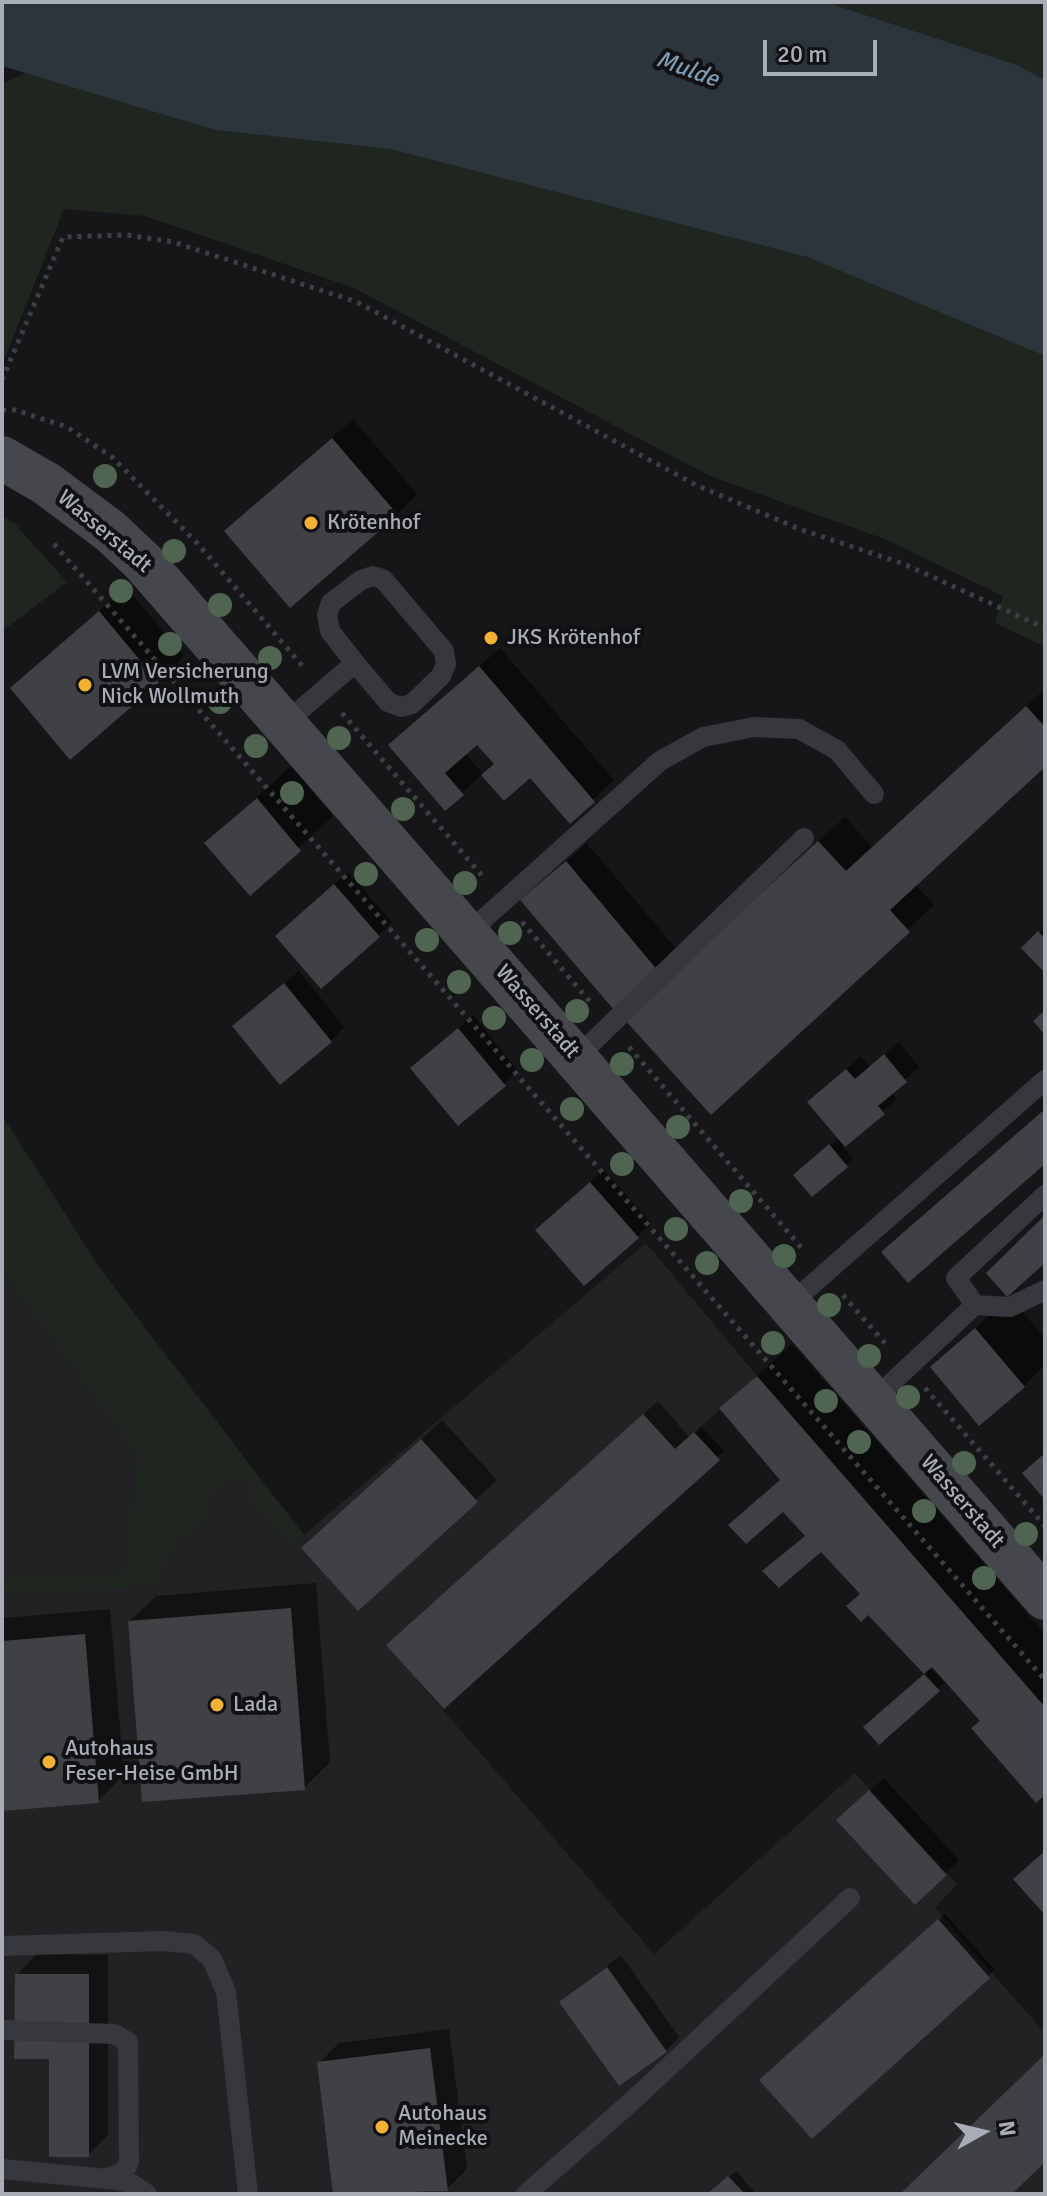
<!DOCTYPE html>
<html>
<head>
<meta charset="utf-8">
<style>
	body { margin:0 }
	#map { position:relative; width:1047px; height:2196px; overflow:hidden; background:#161618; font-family:Signika,sans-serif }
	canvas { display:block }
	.frame { position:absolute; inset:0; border:4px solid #a8adb8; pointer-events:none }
	.north { position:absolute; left:943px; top:2092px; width:80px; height:80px; -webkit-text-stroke:6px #111113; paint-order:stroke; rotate:82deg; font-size:22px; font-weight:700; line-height:32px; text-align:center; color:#a8adb8 }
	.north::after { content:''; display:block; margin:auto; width:28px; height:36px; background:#a8adb8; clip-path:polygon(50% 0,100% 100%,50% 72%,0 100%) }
	.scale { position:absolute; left:763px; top:40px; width:114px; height:36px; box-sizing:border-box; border:4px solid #a8adb8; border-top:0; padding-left:10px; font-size:24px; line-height:28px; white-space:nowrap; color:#a8adb8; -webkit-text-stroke:6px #111113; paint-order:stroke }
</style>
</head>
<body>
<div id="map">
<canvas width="1047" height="2196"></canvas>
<div class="frame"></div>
<div class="north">N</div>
<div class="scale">20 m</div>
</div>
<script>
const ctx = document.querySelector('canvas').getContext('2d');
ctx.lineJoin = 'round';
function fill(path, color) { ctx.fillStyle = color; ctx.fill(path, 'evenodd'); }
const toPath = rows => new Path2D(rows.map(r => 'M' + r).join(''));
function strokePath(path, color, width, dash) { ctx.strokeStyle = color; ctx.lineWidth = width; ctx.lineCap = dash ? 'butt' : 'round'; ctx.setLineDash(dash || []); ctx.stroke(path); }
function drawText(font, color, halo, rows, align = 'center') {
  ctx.font = font + ' Signika,sans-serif'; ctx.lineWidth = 8; ctx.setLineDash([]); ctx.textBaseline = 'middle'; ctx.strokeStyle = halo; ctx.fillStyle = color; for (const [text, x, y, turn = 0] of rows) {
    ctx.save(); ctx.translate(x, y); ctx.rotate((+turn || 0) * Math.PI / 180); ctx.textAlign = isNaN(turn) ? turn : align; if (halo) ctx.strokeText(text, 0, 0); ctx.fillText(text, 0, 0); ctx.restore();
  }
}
const built = toPath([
	[2,1242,247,1461,304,1535,646,1243,757,1376,418,1681,654,1954,855,1773,957,1884,935,1908,1045,2033,1045,2194,2,2194]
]);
const green = toPath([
	[826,2,1045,2,1045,80,1017,65],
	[28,72,215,130,390,149,807,257,1045,356,1045,647,995,623,1003,596,887,540,710,476,354,288,145,216,64,209,2,365,2,83],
	[2,516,16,525,67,582,2,631],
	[2,1115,99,1267,304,1536,291,1544,264,1513,249,1506,249,1481,246,1476,239,1476,211,1493,204,1502,206,1516,198,1526,176,1540,154,1586,2,1594,2,1579,124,1572,138,1457,2,1269]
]);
const water = toPath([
	[2,2,826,2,1017,65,1045,80,1045,356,807,257,390,149,215,130,2,66]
]);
const shadow = toPath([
	[353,419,417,494,397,514,226,531],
	[126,587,184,656,158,682,13,688],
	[500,648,614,780,570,821,531,775,504,798,482,774,445,809,411,725],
	[478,742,496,764,484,775,465,753],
	[1045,689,1045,764,915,884,934,905,712,1112,652,994,845,817,872,847],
	[291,766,333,816,250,893,207,843],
	[587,843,678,951,614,1008,523,900],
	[348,872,392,922,378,935,291,923],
	[1045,927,1045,970,1024,948],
	[299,971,344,1027,331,1041,235,1026],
	[473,1015,518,1071,459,1123,412,1068],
	[899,1042,919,1067,891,1092,897,1099,843,1146,853,1159,812,1194,802,1168,839,1138,809,1102,861,1056,870,1067],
	[604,1170,651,1223,637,1237,551,1216],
	[1045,1216,1045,1261,1007,1294,1045,1338,1045,1364,1024,1386,932,1367,1009,1297,989,1273],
	[792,1344,1045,1634,1045,1793,933,1664,929,1667,945,1683,938,1689,872,1721,926,1674,868,1613,862,1593,808,1535,782,1479,722,1408],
	[658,1401,689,1437,702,1427,725,1452,409,1625],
	[442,1420,497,1480,358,1608,324,1528],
	[316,1583,330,1762,304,1788,130,1621,156,1596],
	[110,1609,124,1775,98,1801,2,1809,2,1618],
	[884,1778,959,1860,915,1903,853,1806],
	[945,1914,995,1970,812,2136,768,2074],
	[37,1954,108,1955,108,2135,88,2155,17,1975],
	[621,1955,679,2037,666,2051,561,2002],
	[449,2029,467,2169,447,2189,417,2194,335,2194,319,2063,339,2043],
	[736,2171,756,2194,709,2194]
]);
const building = toPath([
	[332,438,398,515,290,608,224,531],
	[99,611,159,683,70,760,10,688],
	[479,666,595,802,570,824,530,778,504,801,481,775,494,764,477,745,445,773,464,795,445,811,388,745],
	[1026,706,1045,727,1045,767,890,910,910,932,711,1115,624,1019,818,841,846,871],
	[257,798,301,851,250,896,204,843],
	[566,861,659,972,614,1010,520,900],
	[334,884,380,937,321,989,275,936],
	[1038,931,1045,939,1045,973,1021,948],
	[284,983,332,1042,280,1085,232,1026],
	[1045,1010,1045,1035,1033,1021],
	[458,1028,506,1086,458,1126,410,1068],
	[884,1054,907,1082,878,1106,885,1114,845,1147,807,1102,846,1069,855,1079],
	[1045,1109,1045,1164,908,1283,881,1252],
	[829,1144,848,1167,812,1197,793,1175],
	[590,1182,639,1238,584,1286,535,1230],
	[1045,1215,1045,1263,1007,1297,986,1273],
	[975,1328,1025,1387,979,1426,930,1367],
	[757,1376,1045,1707,1045,1795,1036,1803,971,1728,980,1721,932,1667,924,1674,868,1615,861,1622,846,1606,860,1594,821,1552,779,1588,762,1571,805,1536,783,1512,746,1544,728,1525,780,1480,719,1408],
	[643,1414,675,1449,694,1432,720,1460,444,1709,386,1645],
	[421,1439,478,1502,358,1611,301,1548],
	[1045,1453,1045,1500,1022,1473],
	[291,1608,305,1790,142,1802,128,1621],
	[85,1634,99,1803,2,1811,2,1641],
	[924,1674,940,1691,879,1745,863,1727],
	[869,1790,947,1875,915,1905,836,1820],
	[1045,1851,1045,1915,1013,1879],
	[938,1919,990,1978,812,2139,759,2080],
	[607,1967,667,2052,619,2086,559,2002],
	[15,1974,89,1974,89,2157,49,2157,49,2059,14,2059],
	[430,2048,448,2191,333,2194,317,2062],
	[1045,2054,1045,2162,1012,2194,900,2194],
	[728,2176,745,2194,707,2194]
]);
const path = toPath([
	[2,380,63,237,127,235,173,242,357,302,696,485,802,530,904,564,1045,628],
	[2,410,15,410,67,427,112,457,198,544,305,669],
	[54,544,1045,1680],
	[342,713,484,878],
	[522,922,591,1003],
	[629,1047,805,1252],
	[843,1295,889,1348],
	[925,1388,1045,1526]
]);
const lane = toPath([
	[285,723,355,663,388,702,401,707,412,704,441,676,446,664,444,651,383,579,373,576,361,580,331,603,327,615,330,631,355,663],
	[468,933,660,761,703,737,754,727,799,729,837,750,874,794],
	[577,1057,804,838],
	[790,1304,1045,1080],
	[975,1305,1010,1307,1045,1290],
	[873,1400,975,1305,956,1278,1045,1195],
	[2,1946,165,1941,194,1944,212,1959,226,1992,248,2194],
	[2,2030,114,2034,128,2042,129,2162,124,2172,105,2179],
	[2,2169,118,2180,132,2184,147,2194],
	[526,2194,630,2103,850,1898]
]);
const secondary = toPath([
	[2,458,47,484,110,531,143,562,1045,1598]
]);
const trees = [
	[105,476],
	[174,551],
	[121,591],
	[220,605],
	[170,644],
	[270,658],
	[220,702],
	[339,738],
	[256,746],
	[292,793],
	[403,809],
	[366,874],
	[465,883],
	[510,933],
	[427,940],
	[459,982],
	[577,1011],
	[494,1018],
	[532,1060],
	[622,1064],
	[572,1109],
	[678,1127],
	[622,1164],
	[741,1201],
	[676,1229],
	[784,1256],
	[707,1263],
	[829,1305],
	[773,1343],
	[869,1356],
	[908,1397],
	[826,1401],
	[859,1442],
	[964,1463],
	[924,1511],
	[1026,1534],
	[984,1578]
];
const markers = [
	[311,523,8,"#f2b134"],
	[491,638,8,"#f2b134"],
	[85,685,8,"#f2b134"],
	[217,1705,8,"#f2b134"],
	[49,1762,8,"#f2b134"],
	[382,2127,8,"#f2b134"]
];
const poiNames = [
	["Krötenhof",327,523],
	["JKS Krötenhof",507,638],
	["LVM Versicherung",101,672],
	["Nick Wollmuth",101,697],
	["Lada",233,1705],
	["Autohaus",65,1749],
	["Feser-Heise GmbH",65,1774],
	["Autohaus",398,2114],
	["Meinecke",398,2139]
];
const streetNames = [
	["Wasserstadt",104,532,40],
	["Wasserstadt",537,1012,49],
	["Wasserstadt",962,1502,49]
];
const waterNames = [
	["Mulde",687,70,20]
];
fill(built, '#222225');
fill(green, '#1e261f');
fill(water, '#2c353c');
fill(shadow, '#0007');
fill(building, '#404145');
strokePath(path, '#3d3f44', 5, [4, 6]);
strokePath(lane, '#37383d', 20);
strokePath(secondary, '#45474d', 44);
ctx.fillStyle = '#506452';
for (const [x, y] of trees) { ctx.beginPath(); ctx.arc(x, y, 12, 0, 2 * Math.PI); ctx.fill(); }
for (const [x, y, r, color] of markers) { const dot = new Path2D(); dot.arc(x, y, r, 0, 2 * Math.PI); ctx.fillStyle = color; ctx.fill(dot); strokePath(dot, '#111113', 3); }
drawText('22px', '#a8adb8', '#111113', poiNames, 'left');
drawText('22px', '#a8adb8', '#111113', streetNames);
drawText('italic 24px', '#7f9bb3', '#111113', waterNames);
</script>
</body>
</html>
